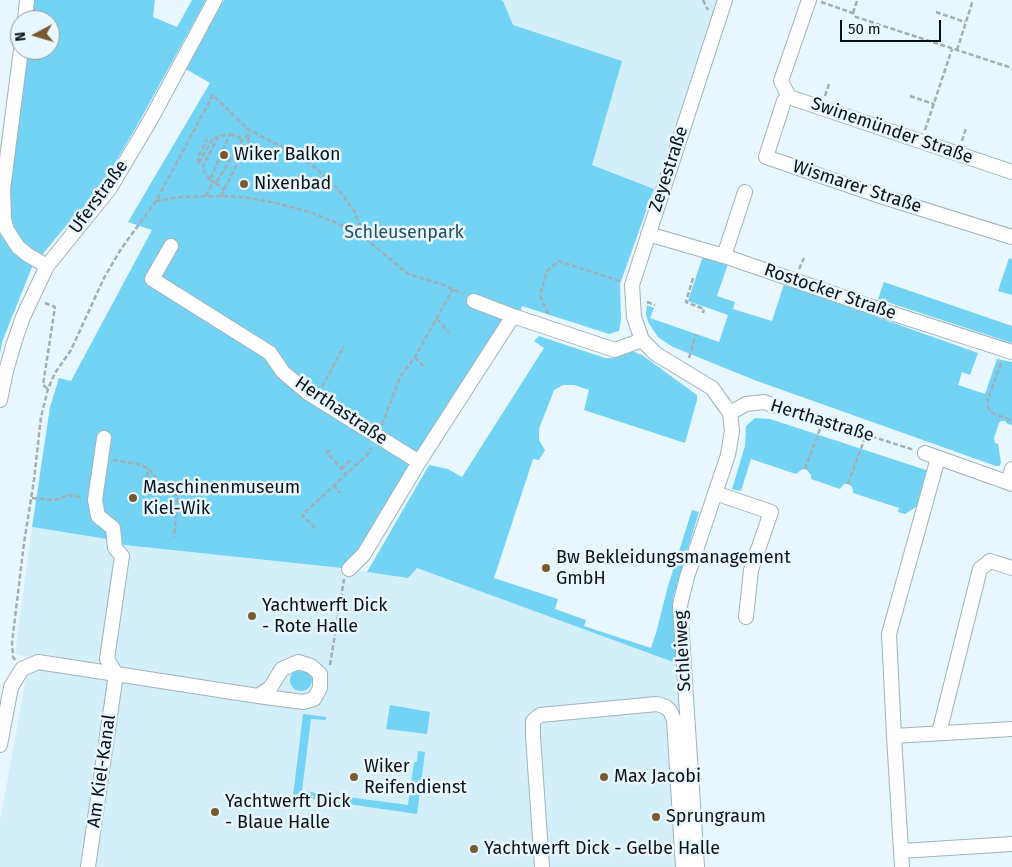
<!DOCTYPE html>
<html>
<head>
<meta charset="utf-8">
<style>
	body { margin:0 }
	#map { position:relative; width:1012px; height:867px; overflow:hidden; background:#e7f7fd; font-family:"Fira Sans",sans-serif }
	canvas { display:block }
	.north { position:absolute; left:10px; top:10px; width:50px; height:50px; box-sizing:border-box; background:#e7f7fd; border:1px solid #8f9ba0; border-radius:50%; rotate:264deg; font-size:14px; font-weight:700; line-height:20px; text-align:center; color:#0b1215 }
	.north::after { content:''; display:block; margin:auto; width:18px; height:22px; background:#79592f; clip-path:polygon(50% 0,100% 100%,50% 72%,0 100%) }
	.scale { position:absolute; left:840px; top:20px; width:101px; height:22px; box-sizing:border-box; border:2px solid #0b1215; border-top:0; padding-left:6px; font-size:15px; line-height:18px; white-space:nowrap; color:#0b1215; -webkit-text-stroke:4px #e7f7fd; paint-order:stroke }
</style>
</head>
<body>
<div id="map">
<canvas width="1012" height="867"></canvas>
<div class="north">N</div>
<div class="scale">50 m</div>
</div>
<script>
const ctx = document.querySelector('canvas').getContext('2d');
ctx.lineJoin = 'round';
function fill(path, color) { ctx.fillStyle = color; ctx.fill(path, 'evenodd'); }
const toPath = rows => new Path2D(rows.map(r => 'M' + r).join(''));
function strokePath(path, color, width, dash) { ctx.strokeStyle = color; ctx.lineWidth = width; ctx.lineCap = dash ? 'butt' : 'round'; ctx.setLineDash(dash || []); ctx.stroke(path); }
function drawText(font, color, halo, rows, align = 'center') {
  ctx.font = font + ' "Fira Sans",sans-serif'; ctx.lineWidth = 5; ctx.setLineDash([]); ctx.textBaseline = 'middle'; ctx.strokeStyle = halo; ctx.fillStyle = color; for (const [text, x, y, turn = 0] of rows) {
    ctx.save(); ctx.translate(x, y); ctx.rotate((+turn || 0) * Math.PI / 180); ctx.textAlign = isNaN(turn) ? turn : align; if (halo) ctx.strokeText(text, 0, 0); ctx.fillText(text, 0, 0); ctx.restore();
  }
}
const built = toPath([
	[273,0,717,0,654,189,585,163],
	[32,527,108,539,115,544,349,569,408,578,417,568,676,662,690,867,0,867,0,821,30,657,15,654]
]);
const green = toPath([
	[22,0,155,0,153,17,177,27,192,0,206,0,139,122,98,192,65,227,32,267,2,342,0,354,0,162],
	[20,20,50,20,50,50,20,50],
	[224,0,500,0,503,1,513,25,622,61,592,165,654,189,620,284,621,320,619,331,609,334,522,306,518,318,364,554,342,568,115,544,107,539,32,527,50,407,59,378,71,381,152,230,128,222,210,83,184,68],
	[703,256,728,264,717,296,735,302,733,309,772,321,784,284,978,353,970,375,962,372,958,385,985,394,997,359,1012,362,1012,425,1008,424,1005,421,1001,421,999,423,994,438,995,443,998,444,1001,463,999,466,996,466,757,381,673,347,658,337,648,322,646,314,647,305,654,308,650,318,719,342,728,315,688,301],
	[1009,258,1012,259,1012,295,998,291],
	[884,282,1012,326,1012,343,878,299],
	[539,336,605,358,614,358,624,352,632,351,642,355,697,395,697,400,685,443,584,410,589,390,574,385,563,385,554,390,539,429,539,440,545,450,539,460,533,459,494,578,558,599,555,609,586,620,584,626,651,648,656,633,668,586,692,510,699,512,673,598,676,663,417,568,408,578,367,572,429,465,448,469,462,477,544,348,534,341],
	[755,418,770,419,929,471,919,505,905,514,898,512,899,508,853,493,853,490,852,487,848,484,844,484,840,489,811,479,811,475,808,471,805,469,801,470,796,474,751,459,741,491,732,489,745,446,746,426],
	'290 680a11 11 0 1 1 22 0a11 11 0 1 1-22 0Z',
	[390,705,430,712,427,734,386,729],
	[303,714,326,717,326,720,311,719,302,791,408,805,414,763,417,761,418,751,425,752,417,814,293,796]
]);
const path = toPath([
	[703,0,708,10],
	[821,2,853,13,856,17,1012,68],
	[936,12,965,22],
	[853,13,857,1],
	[957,50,973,0],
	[825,96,829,84],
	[910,96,934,104],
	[925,130,952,49],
	[230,134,243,139],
	[962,141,966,128],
	[199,163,213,138,218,137],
	[199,163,198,158,207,139],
	[210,180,202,168,218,137,230,134,210,180,216,183,243,139,249,134],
	[216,183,224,190],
	[206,196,213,182],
	[221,196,248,142,249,134],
	[156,201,180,197,221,196,243,197,276,203,310,212,334,222,364,237,408,274,444,285,462,294],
	[799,269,804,258],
	[693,278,686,302,704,309,703,313],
	[647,302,655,305],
	[45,303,55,307,43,385,48,389],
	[548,314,540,295,547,271,559,261,619,281],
	[437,319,449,332],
	[415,357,424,367],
	[689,358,696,334],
	[1001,363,988,399,988,406,990,411,994,414,1006,418,1012,422],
	[322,387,344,346],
	[786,409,914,450],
	[382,425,400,377,415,357,453,289],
	[330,450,327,453,346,474],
	[113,460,137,464,148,468,155,476,162,489,167,493,178,495,174,537],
	[341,469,351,460,351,459],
	[805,469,823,421],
	[146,484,148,468],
	[848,484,866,435],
	[334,485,340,493],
	[32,498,56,500,68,495,83,498],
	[315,528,302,515,367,455,371,448],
	[15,660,13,657,12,643,24,543,34,480,41,417,48,389,55,373,71,350,104,278,121,249,156,201,213,95,249,130,300,156,317,169,338,189,355,212,364,237],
	[330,665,344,579]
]);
const minor = toPath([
	[809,0,781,81,789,97,1012,172],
	[25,20,27,0],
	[21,50,3,189,4,219,7,230,18,247,28,255,47,266],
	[789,97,784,101,766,157,877,195,1012,237],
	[648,234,724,256,872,307,1012,352],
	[171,246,152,279,270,353,283,372,308,393,419,462],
	[724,256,745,192],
	[474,301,513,316,615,350,642,340],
	[0,400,6,371,14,343,23,317,47,266,110,188,151,119,215,0],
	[730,413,746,404,764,402,775,406],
	[104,438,95,500,98,516,113,528,115,548,122,556,107,659,116,674,258,696,303,702,314,699,320,688,320,674,311,666,298,662,282,669,270,688,258,696],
	[925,453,1012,484],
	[1008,482,1012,469],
	[715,493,771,512,751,570,746,617],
	[349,569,364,554,419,462,513,316],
	[939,733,980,569,990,561,1012,568],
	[894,736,1012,729],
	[0,745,11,687,22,669,38,662,116,674,88,867],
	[901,851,1012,844],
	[542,867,533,736,533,721,540,715,657,704,666,707,670,711,674,720,683,867],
	[697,867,680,605,687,577,728,455,732,431,730,413,712,388,656,354,642,340,634,317,632,285,725,0],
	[902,867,894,736,889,634,938,458]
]);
const markers = [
	[224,155,5,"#79592f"],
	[244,184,5,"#79592f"],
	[133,498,5,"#79592f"],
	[546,568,5,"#79592f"],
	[252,616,5,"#79592f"],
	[354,777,5,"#79592f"],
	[604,777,5,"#79592f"],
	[215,812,5,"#79592f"],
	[656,817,5,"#79592f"],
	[474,849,5,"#79592f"]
];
const streetNames = [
	["Swinemünder Straße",892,131,19],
	["Zeyestraße",669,169,-72],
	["Wismarer Straße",857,187,18],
	["Uferstraße",99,197,-54],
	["Rostocker Straße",830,292,19],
	["Herthastraße",341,411,34],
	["Herthastraße",822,421,17],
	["Schleiweg",683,651,-93],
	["Am Kiel-Kanal",102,771,-82]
];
const poiNames = [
	["Wiker Balkon",234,155],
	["Nixenbad",254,184],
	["Maschinenmuseum",143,488],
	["Kiel-Wik",143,509],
	["Bw Bekleidungsmanagement",556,558],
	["GmbH",556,579],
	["Yachtwerft Dick",262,606],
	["- Rote Halle",262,627],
	["Wiker",364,767],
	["Reifendienst",364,788],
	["Max Jacobi",614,777],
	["Yachtwerft Dick",225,802],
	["- Blaue Halle",225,823],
	["Sprungraum",666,817],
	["Yachtwerft Dick - Gelbe Halle",484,849]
];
const parkNames = [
	["Schleusenpark",404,233]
];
fill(built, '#d2effa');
fill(green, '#73d3f5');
strokePath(minor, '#a0b2ba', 16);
strokePath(path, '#a1aeb3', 2.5, [5, 2.5]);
strokePath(minor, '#fff', 14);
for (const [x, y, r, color] of markers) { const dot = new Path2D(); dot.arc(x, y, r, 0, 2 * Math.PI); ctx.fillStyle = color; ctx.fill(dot); strokePath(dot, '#e7f7fd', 2); }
drawText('18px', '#0b1215', '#e7f7fd', streetNames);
drawText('18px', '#0b1215', '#e7f7fd', poiNames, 'left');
drawText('18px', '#25505f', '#e7f7fd', parkNames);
</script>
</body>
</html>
